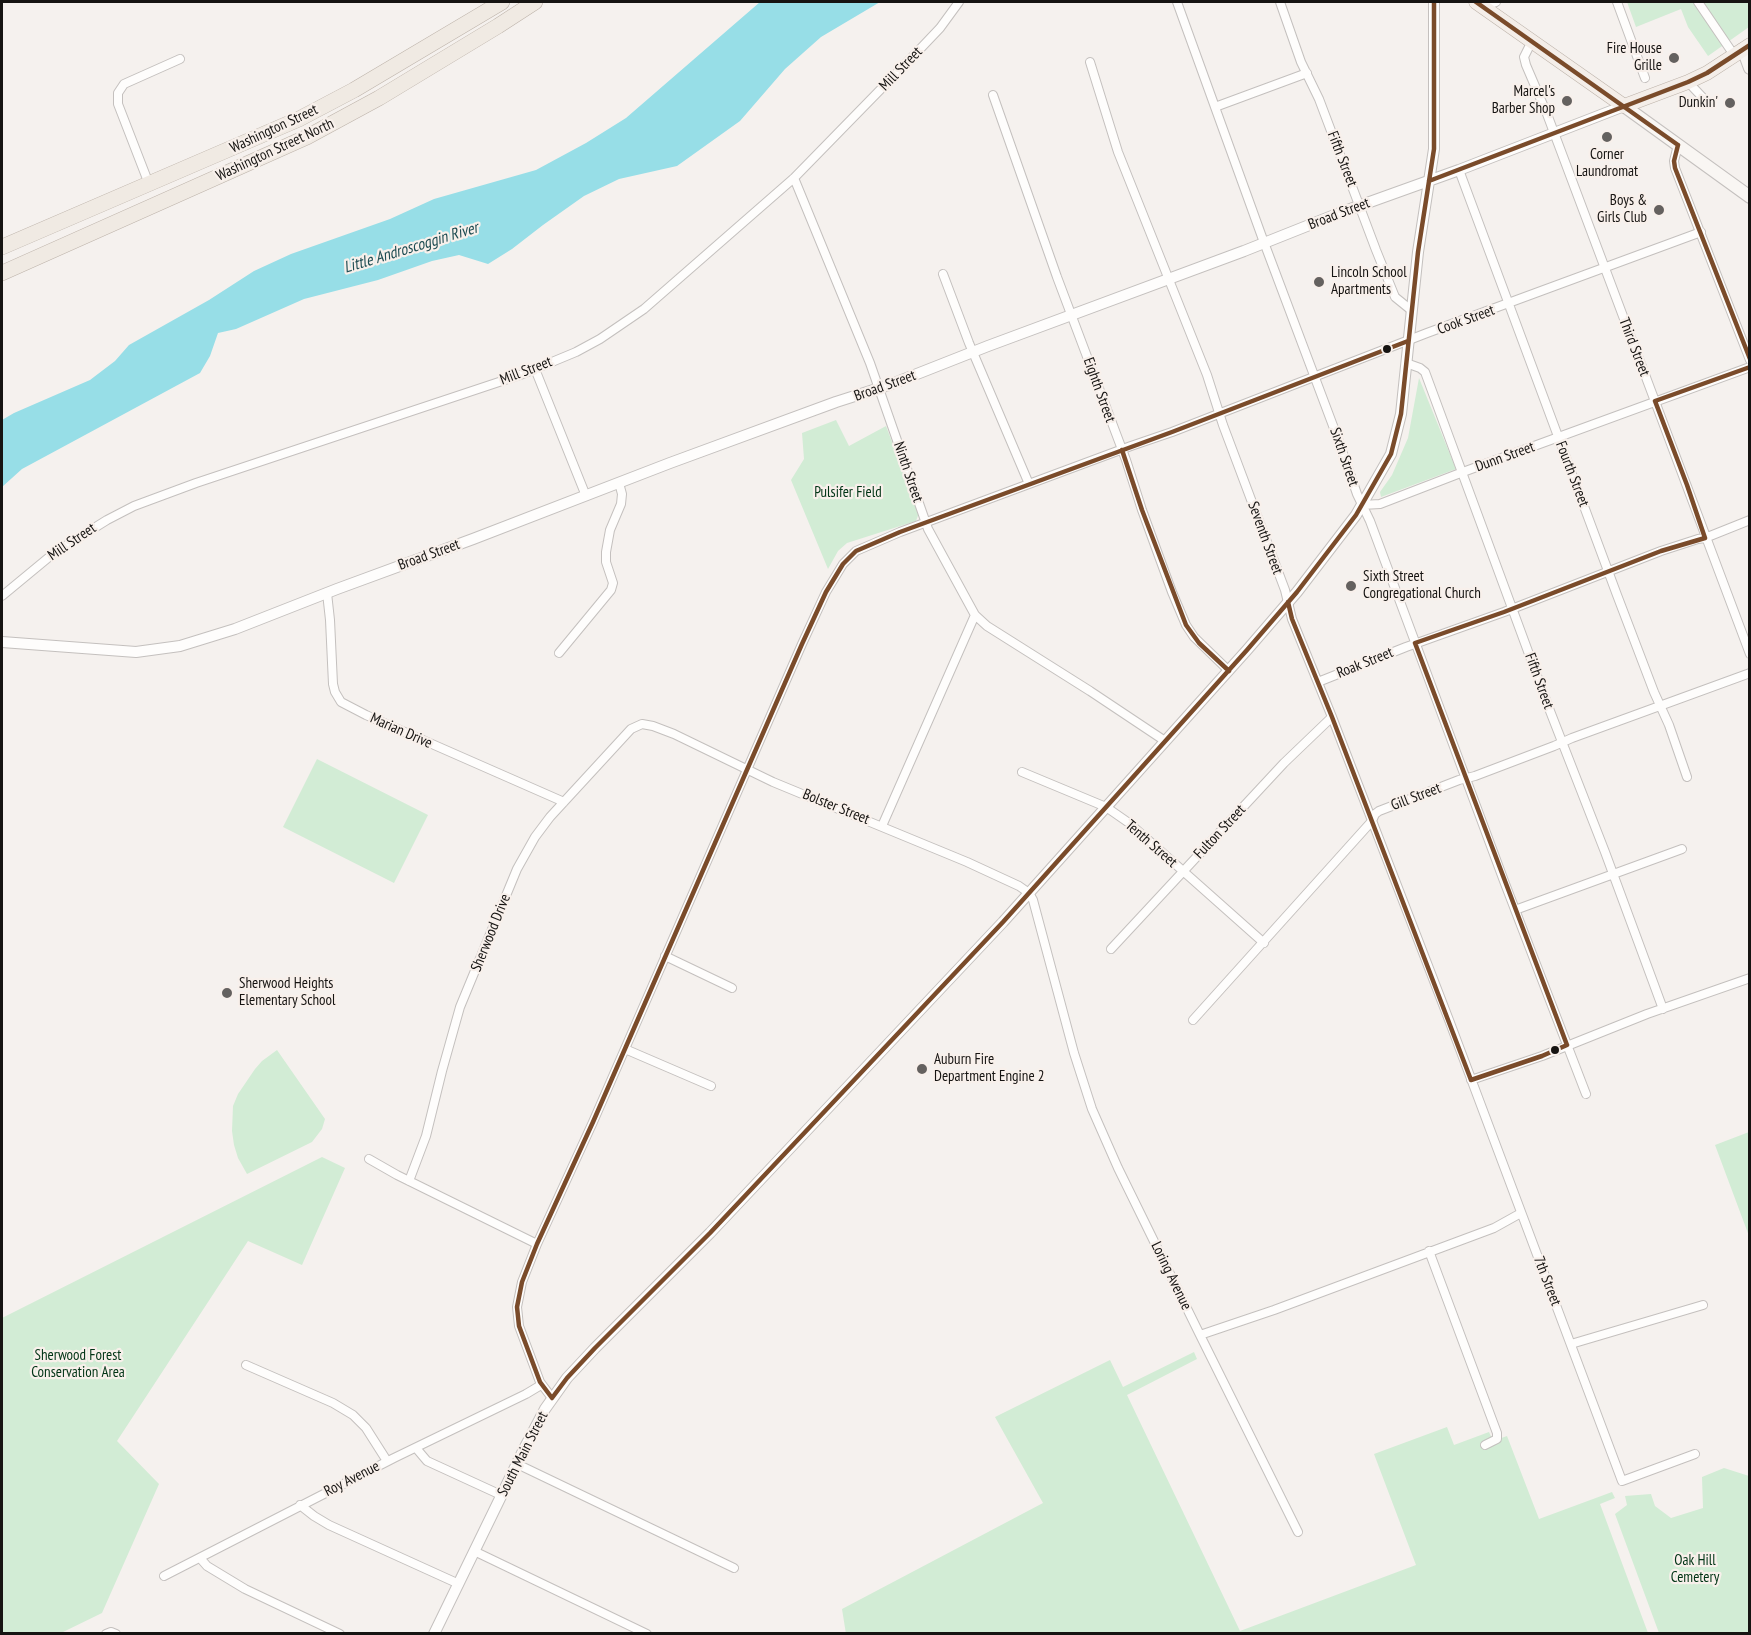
<!DOCTYPE html>
<html>
<head>
<meta charset="utf-8">
<style>
	body { margin:0 }
	#map { position:relative; width:1751px; height:1635px; overflow:hidden; background:#f5f1ee; font-family:"PT Sans Narrow",sans-serif }
	canvas { display:block }
	.frame { position:absolute; inset:0; border:3px solid #161412; pointer-events:none }
</style>
</head>
<body>
<div id="map">
<canvas width="1751" height="1635"></canvas>
<div class="frame"></div>
</div>
<script>
const ctx = document.querySelector('canvas').getContext('2d');
ctx.lineJoin = 'round';
function fill(path, color) { ctx.fillStyle = color; ctx.fill(path, 'evenodd'); }
const toPath = rows => new Path2D(rows.map(r => 'M' + r).join(''));
function strokePath(path, color, width, dash) { ctx.strokeStyle = color; ctx.lineWidth = width; ctx.lineCap = dash ? 'butt' : 'round'; ctx.setLineDash(dash || []); ctx.stroke(path); }
function drawText(font, color, halo, rows, align = 'center') {
  ctx.font = font + ' "PT Sans Narrow",sans-serif'; ctx.lineWidth = 4.5; ctx.setLineDash([]); ctx.textBaseline = 'middle'; ctx.strokeStyle = halo; ctx.fillStyle = color; for (const [text, x, y, turn = 0] of rows) {
    ctx.save(); ctx.translate(x, y); ctx.rotate((+turn || 0) * Math.PI / 180); ctx.textAlign = isNaN(turn) ? turn : align; if (halo) ctx.strokeText(text, 0, 0); ctx.fillText(text, 0, 0); ctx.restore();
  }
}
const green = toPath([
	[1627,2,1749,2,1749,27,1708,56,1688,27,1681,9,1636,27],
	[1419,378,1456,469,1381,497,1380,492,1392,475,1408,438],
	[836,420,849,446,886,426,919,513,916,521,847,543,838,551,828,569,791,480,804,459,802,433],
	[317,759,428,815,394,883,283,827],
	[277,1050,325,1119,322,1129,312,1142,247,1174,238,1158,234,1145,232,1131,233,1106,238,1094,255,1069,262,1061],
	[1749,1132,1749,1236,1715,1145],
	[322,1157,345,1168,302,1265,248,1241,117,1441,159,1484,102,1613,61,1633,2,1633,2,1318],
	[1194,1352,1197,1359,1127,1395,1240,1631,1416,1565,1374,1454,1447,1427,1454,1445,1489,1432,1493,1441,1507,1436,1539,1519,1612,1492,1615,1498,1600,1504,1648,1633,846,1634,842,1609,1043,1503,995,1417,1110,1360,1123,1387],
	[1724,1468,1749,1476,1749,1633,1659,1633,1615,1514,1627,1505,1625,1496,1651,1494,1655,1506,1671,1518,1703,1508,1702,1477]
]);
const water = toPath([
	[760,2,880,2,821,37,785,69,740,121,677,166,619,179,584,196,543,225,512,249,488,264,459,255,432,261,378,280,304,299,236,329,218,333,210,356,200,373,22,469,2,487,2,420,14,413,90,380,115,361,129,345,209,300,254,271,291,254,390,219,434,199,536,170,586,143,626,118]
]);
const minor = toPath([
	[1177,2,1262,237,1338,439,1357,494,1370,521,1504,881,1586,1094],
	[1280,2,1301,62,1319,99,1376,250,1395,297,1411,310],
	[1617,2,1645,78],
	[1698,2,1734,55],
	[1483,7,1496,2],
	[1532,41,1524,57,1526,65,1547,114,1750,654],
	[1090,62,1118,152,1207,375,1223,425,1285,590,1292,619,1332,717,1449,1020,1622,1481,1695,1454],
	[1688,82,1705,100],
	[993,95,1057,277,1126,460,1142,510,1172,592,1186,625,1194,637,1229,671],
	[1215,107,1307,73],
	[1678,145,1674,161,1675,168,1750,360],
	[1459,170,1617,595,1654,692,1669,725,1687,777],
	[794,178,870,363,928,529,975,615,987,626,1090,691,1165,741],
	[149,184,118,104,118,93,124,84,180,59],
	[943,274,969,343,1029,484],
	[1406,363,1420,368,1425,372,1550,711,1605,852,1663,1009],
	[535,369,586,496],
	[1362,505,1380,504,1463,472,1750,367],
	[327,593,330,620,333,684,335,692,341,702,366,715,564,802],
	[2,596,54,553,107,520,134,506,196,483,523,374,576,352,600,339,644,309,794,178,921,48,940,28,959,2],
	[559,653,611,590,613,583,606,562,606,552,610,530,621,504,622,494,619,483],
	[1318,682,1406,647,1504,612,1661,551,1698,539,1705,538,1750,520],
	[1022,772,1106,807,1129,823,1264,943],
	[882,826,975,615],
	[1515,910,1682,849],
	[1111,949,1284,763,1332,717],
	[665,956,732,988],
	[1193,1020,1372,821,1375,814,1379,811,1459,780,1475,776,1554,746,1572,738,1750,673],
	[625,1049,711,1086],
	[1471,1080,1542,1056,1647,1014,1750,978],
	[369,1159,397,1175,537,1244],
	[409,1181,426,1136,442,1071,460,1007,517,869,535,837,550,817,631,729,642,724,653,726,674,734,773,782,967,862,1019,886,1029,893,1033,900,1074,1053,1092,1109,1118,1168,1200,1335,1274,1310,1494,1228,1521,1213],
	[1429,1251,1497,1433,1497,1439,1485,1445],
	[1200,1335,1298,1532],
	[1571,1344,1703,1305],
	[246,1365,333,1403,353,1415,366,1428,387,1461],
	[552,1398,540,1382,519,1326,517,1307,522,1282,537,1244,593,1122,802,644,826,592,843,564,856,551,900,532,1131,446,1172,432,1427,333,1701,232],
	[416,1448,427,1461,501,1495],
	[517,1464,734,1568],
	[300,1505,314,1516,329,1525,459,1584],
	[474,1551,647,1634],
	[200,1558,207,1566,245,1589,340,1634],
	[164,1576,394,1458,526,1394,541,1385],
	[106,1634,111,1632,116,1634]
]);
const tertiary = toPath([
	[2,642,136,652,180,646,235,629,337,589,473,539,670,463,836,402,889,385,988,346,1244,251,1342,212,1459,170,1624,106],
	[434,1634,525,1447,545,1409,567,1378,595,1348,710,1233,1003,922,1247,650,1297,592,1356,515,1391,454,1401,414,1418,252,1434,149,1434,2]
]);
const secondary = toPath([
	[1743,49,1750,68],
	[1624,106,1750,197]
]);
const primary = toPath([
	[1476,2,1624,106,1688,82,1707,73,1750,45]
]);
const trunk = toPath([
	[2,247,299,119,354,90,502,2],
	[2,273,307,137,379,98,498,26,535,2]
]);
const bus1 = toPath([
	[1476,2,1678,145],
	[1678,145,1674,161,1675,168,1750,359],
	[1429,181,1688,82,1707,73,1750,45],
	[1408,341,1172,432,900,532,856,551,843,564,826,592,802,644,593,1122,537,1244,522,1282,517,1307,519,1326,540,1382,552,1398,567,1378,595,1348,710,1233,1003,922,1247,650,1297,592,1356,515,1391,454,1401,414,1418,252,1434,149,1434,2],
	[1655,401,1687,485,1705,538],
	[1655,401,1750,367],
	[1122,450,1142,510,1186,625,1199,643,1229,671],
	[1288,602,1292,619,1332,717,1471,1080],
	[1415,643,1567,1045],
	[1415,643,1504,612,1661,551,1705,538],
	[1471,1080,1542,1056,1567,1045]
]);
const markers = [
	[1674,58,6,"#64615f"],
	[1567,101,6,"#64615f"],
	[1730,103,6,"#64615f"],
	[1607,137,6,"#64615f"],
	[1659,210,6,"#64615f"],
	[1319,282,6,"#64615f"],
	[1387,349,5,"#161412"],
	[1351,586,6,"#64615f"],
	[227,993,6,"#64615f"],
	[1555,1050,5,"#161412"],
	[922,1069,6,"#64615f"]
];
const poiNames = [
	["Fire House",1662,49],
	["Grille",1662,66],
	["Marcel's",1555,92],
	["Barber Shop",1555,109],
	["Dunkin'",1718,103],
	["Corner",1607,155,"center"],
	["Laundromat",1607,172,"center"],
	["Boys &",1647,201],
	["Girls Club",1647,218],
	["Lincoln School",1331,273,"left"],
	["Apartments",1331,290,"left"],
	["Sixth Street",1363,577,"left"],
	["Congregational Church",1363,594,"left"],
	["Sherwood Heights",239,984,"left"],
	["Elementary School",239,1001,"left"],
	["Auburn Fire",934,1060,"left"],
	["Department Engine 2",934,1077,"left"]
];
const streetNames = [
	["Mill Street",901,69,-46],
	["Washington Street",274,129,-25],
	["Washington Street North",275,150,-25],
	["Fifth Street",1342,159,69],
	["Broad Street",1339,214,-21],
	["Cook Street",1466,320,-20],
	["Third Street",1634,347,69],
	["Mill Street",526,371,-21],
	["Broad Street",885,386,-20],
	["Eighth Street",1099,390,70],
	["Sixth Street",1344,457,71],
	["Dunn Street",1505,457,-20],
	["Ninth Street",908,472,71],
	["Fourth Street",1572,474,69],
	["Seventh Street",1265,538,70],
	["Mill Street",72,542,-34],
	["Broad Street",429,555,-20],
	["Roak Street",1365,663,-22],
	["Fifth Street",1539,681,70],
	["Marian Drive",401,731,24],
	["Gill Street",1416,797,-21],
	["Bolster Street",836,807,22],
	["Fulton Street",1220,832,-47],
	["Tenth Street",1151,844,41],
	["Sherwood Drive",491,933,-68],
	["Loring Avenue",1171,1276,64],
	["7th Street",1547,1281,69],
	["South Main Street",523,1454,-63],
	["Roy Avenue",352,1479,-27]
];
const parkNames = [
	["Pulsifer Field",848,493],
	["Sherwood Forest",78,1356],
	["Conservation Area",78,1373],
	["Oak Hill",1695,1561],
	["Cemetery",1695,1578]
];
const waterNames = [
	["Little Androscoggin River",411,248,-17]
];
fill(green, '#d2ecd5');
fill(water, '#97dee7');
strokePath(minor, '#c4c0be', 10);
strokePath(tertiary, '#c4c0be', 12);
strokePath(secondary, '#c4c0be', 14);
strokePath(primary, '#bcb2a9', 15);
strokePath(trunk, '#bcb2a9', 16);
strokePath(minor, '#fefdfc', 8);
strokePath(tertiary, '#fefdfc', 10);
strokePath(secondary, '#f9f6f3', 12);
strokePath(primary, '#f4eee9', 14);
strokePath(trunk, '#f0eae3', 15);
strokePath(bus1, '#7a4b2a', 4.5);
for (const [x, y, r, color] of markers) { const dot = new Path2D(); dot.arc(x, y, r, 0, 2 * Math.PI); ctx.fillStyle = color; ctx.fill(dot); strokePath(dot, '#f8f0eb', 2); }
drawText('15px', '#161412', '#f8f0eb', poiNames, 'right');
drawText('15px', '#161412', '#f8f0eb', streetNames);
drawText('15px', '#003415', '#f8f0eb', parkNames);
drawText('italic 16px', '#1c4b51', '#f8f0eb', waterNames);
</script>
</body>
</html>
